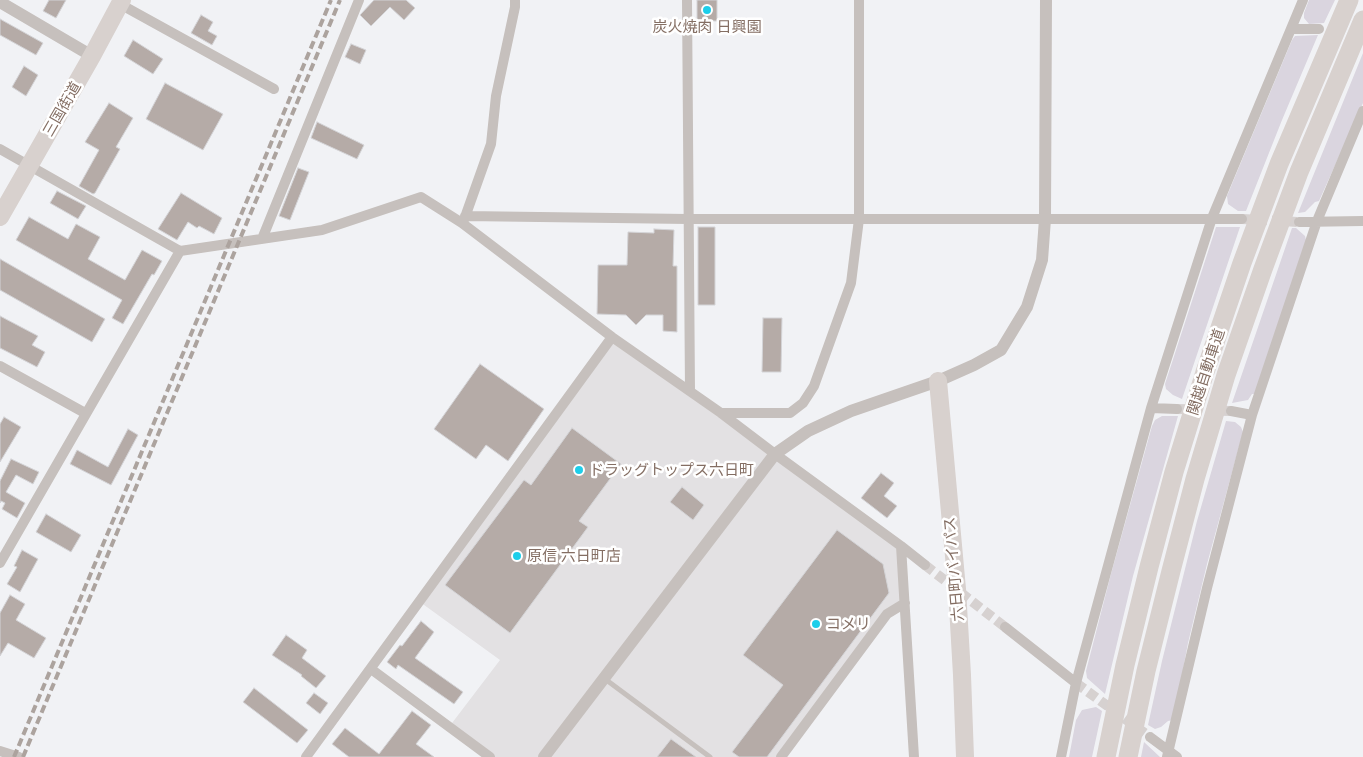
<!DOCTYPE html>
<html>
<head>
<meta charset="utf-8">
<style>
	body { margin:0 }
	canvas { display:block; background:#f1f2f5 }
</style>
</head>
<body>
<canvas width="1363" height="757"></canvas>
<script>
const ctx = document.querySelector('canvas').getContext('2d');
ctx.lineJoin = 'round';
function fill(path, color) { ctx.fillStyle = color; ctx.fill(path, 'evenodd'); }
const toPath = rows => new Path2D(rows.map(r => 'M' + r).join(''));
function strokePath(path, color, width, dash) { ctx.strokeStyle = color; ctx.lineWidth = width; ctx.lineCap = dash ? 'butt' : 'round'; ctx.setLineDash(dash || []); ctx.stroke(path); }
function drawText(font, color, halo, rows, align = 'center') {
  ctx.font = font + ' Lato,"Noto Sans JP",sans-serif'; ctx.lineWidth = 5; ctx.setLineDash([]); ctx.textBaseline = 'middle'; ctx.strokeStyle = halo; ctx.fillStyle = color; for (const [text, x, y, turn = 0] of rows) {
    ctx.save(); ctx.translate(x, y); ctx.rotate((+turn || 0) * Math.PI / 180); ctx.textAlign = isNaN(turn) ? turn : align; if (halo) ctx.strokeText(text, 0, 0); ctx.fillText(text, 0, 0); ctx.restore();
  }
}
const built = toPath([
	[612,337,901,546,905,603,887,614,781,757,490,757,449,727,500,660,420,602]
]);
const green = toPath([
	[1309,0,1335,0,1324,23,1309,24,1304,18,1304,13],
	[1318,35,1282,120,1246,211,1238,211,1228,204,1227,196,1292,40,1295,36],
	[1363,53,1363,103,1319,201,1315,202,1305,212,1298,213],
	[1216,227,1240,227,1182,399,1173,395,1166,389,1165,384],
	[1292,228,1296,228,1305,236,1307,244,1256,394,1252,394,1248,400,1232,403],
	[1162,416,1178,416,1133,576,1105,694,1087,678,1086,671,1111,574,1152,426,1155,420],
	[1226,421,1235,422,1241,427,1243,432,1207,564,1188,643,1175,712,1173,720,1168,721,1161,727,1155,729,1148,725,1162,661,1197,521],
	[1096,707,1102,711,1092,757,1069,757,1076,720,1082,710],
	[1144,742,1160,757,1141,757]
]);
const building = toPath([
	[49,0,66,0,56,18,43,11,49,0],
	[374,0,406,0,415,8,404,20,390,7,371,26,360,15,374,0],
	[697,0,717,0,717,21,697,21,697,0],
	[201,15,213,22,208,31,217,36,212,45,191,33,201,15],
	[0,19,43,43,36,55,0,35,0,19],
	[133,40,163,59,153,74,124,56,133,40],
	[351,44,366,50,360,64,345,57,351,44],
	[24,66,38,75,26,96,12,87,24,66],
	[165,83,223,114,203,150,146,119,165,83],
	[109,103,133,118,116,147,120,149,95,193,93,194,79,186,99,150,85,142,109,103],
	[317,122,364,145,357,159,311,138,317,122],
	[298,168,309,172,290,220,279,216,298,168],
	[57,191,86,206,78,219,50,203,57,191],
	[181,193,222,218,214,234,199,226,197,228,188,222,177,240,158,229,181,193],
	[29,217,68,239,76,224,100,237,88,259,125,280,142,250,162,261,154,275,152,274,123,324,112,318,122,300,16,240,29,217],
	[698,227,715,227,715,305,698,305,698,227],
	[654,229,674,230,673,266,677,266,677,332,663,331,663,315,646,315,636,325,626,315,597,314,598,265,627,265,628,232,654,233,654,229],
	[0,259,105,319,92,342,0,290,0,259],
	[0,316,38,336,32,345,45,352,37,367,0,348,0,316],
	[763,318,782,318,781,372,762,372,763,318],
	[480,364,544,409,508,461,486,445,476,459,434,429,480,364],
	[4,417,21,427,0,462,0,424,4,417],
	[572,428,621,464,579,521,588,527,510,633,445,585,524,480,531,485,572,428],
	[128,429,138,435,111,485,70,464,77,450,108,467,128,429],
	[11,459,39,472,33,484,16,475,6,492,25,503,17,518,2,509,5,503,1,501,0,503,0,481,11,459],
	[881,473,894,483,884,496,897,506,887,518,861,498,881,473],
	[682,487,704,505,693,520,670,502,682,487],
	[46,514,81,535,71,552,36,532,46,514],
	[837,530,883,564,889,593,767,757,739,757,732,752,783,685,743,655,837,530],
	[22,550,38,559,20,592,7,584,17,567,14,566,22,550],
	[10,595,25,604,16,620,46,638,34,658,8,643,0,656,0,613,10,595],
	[421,621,434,632,415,658,463,692,454,704,398,665,396,669,387,662,400,645,402,646,421,621],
	[286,635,307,650,302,658,326,676,316,688,301,676,302,675,272,655,286,635],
	[254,688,308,730,297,743,243,702,254,688],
	[314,693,328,703,320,714,306,703,314,693],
	[412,711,431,725,416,744,434,757,349,757,332,744,345,728,379,754,412,711],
	[671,739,696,757,657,757,671,739]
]);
const minorTunnel = toPath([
	[1242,219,1299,222],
	[1177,409,1231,411],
	[925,565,1005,627],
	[1076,683,1150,737]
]);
const service = toPath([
	[605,679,710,757]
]);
const minor = toPath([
	[687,0,690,391],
	[120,4,274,89],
	[1291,29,1319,29],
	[0,149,180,251,322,230,421,197,462,223,612,337,721,413,775,454,901,546,925,565],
	[465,216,688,219,1242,219],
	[464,220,491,144,496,96,515,7,515,0],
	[1299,222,1363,221],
	[262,239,359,0],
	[0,366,85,413],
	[1151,408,1177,409],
	[1231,411,1252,415],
	[721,413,790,413,803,403,814,386,851,283,859,219,859,0],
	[901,546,914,757],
	[0,563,180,251],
	[1005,627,1076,683],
	[371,669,490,757],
	[1150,737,1177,757],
	[0,751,19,757],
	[306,757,612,337],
	[781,757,887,614,905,603],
	[1061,757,1076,683,1151,408,1212,218,1303,0],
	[1167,757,1207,588,1252,415,1317,221,1363,111]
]);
const tertiary = toPath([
	[0,2,92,56],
	[544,757,775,454,808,431,851,411,938,381,974,365,1001,350,1027,307,1042,260,1045,219,1046,0]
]);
const trunk = toPath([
	[0,217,92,56,122,0],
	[938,381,957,589,962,675,965,757]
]);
const motorway = toPath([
	[1106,757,1125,665,1149,567,1174,472,1205,372,1242,263,1279,164,1349,0],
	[1128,757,1146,671,1171,571,1195,479,1226,375,1263,269,1299,172,1363,20]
]);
const rail = toPath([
	[14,757,331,0],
	[23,757,340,0]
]);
const markers = [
	[707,10,5,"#1dceea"],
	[579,470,5,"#1dceea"],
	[517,556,5,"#1dceea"],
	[816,624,5,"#1dceea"]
];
const poiNames = [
	["炭火焼肉 日興園",707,27,"center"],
	["ドラッグトップス六日町",589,470],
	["原信 六日町店",527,556],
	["コメリ",826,624]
];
const streetNames = [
	["三国街道",62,109,-60],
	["関越自動車道",1206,372,-72],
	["六日町バイパス",954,569,-95]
];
fill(built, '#e3e1e3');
fill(green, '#dad5df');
fill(building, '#b5aba7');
strokePath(building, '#d4d4d7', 1);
strokePath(minorTunnel, '#d6d1d0', 10, [10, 5]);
strokePath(service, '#c6c0bd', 5);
strokePath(minor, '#c6c0bd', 10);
strokePath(tertiary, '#c6c0bd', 12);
strokePath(trunk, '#d8d1ce', 18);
strokePath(motorway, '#d8d1ce', 19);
strokePath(rail, '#aca39e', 4, [8, 4]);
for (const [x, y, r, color] of markers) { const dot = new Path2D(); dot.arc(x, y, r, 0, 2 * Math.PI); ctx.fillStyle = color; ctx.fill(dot); strokePath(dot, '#fff', 2); }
drawText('15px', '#846e63', '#fff', poiNames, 'left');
drawText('15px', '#846e63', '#fff', streetNames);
</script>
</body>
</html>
